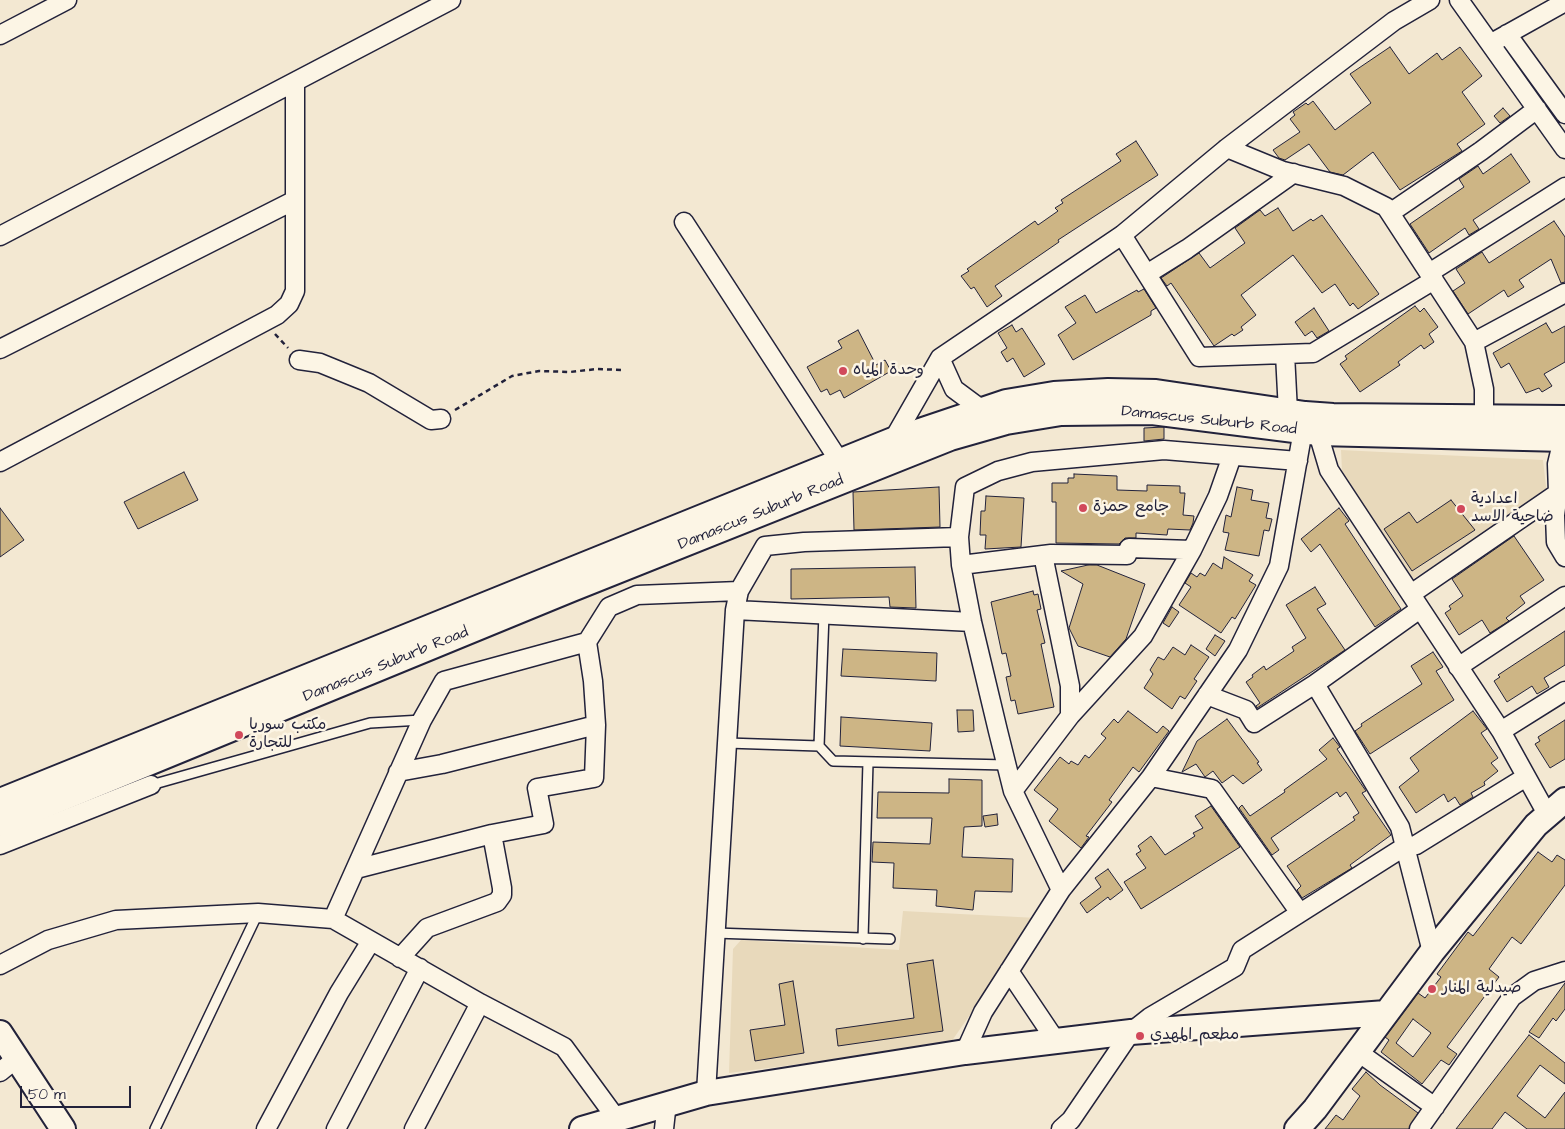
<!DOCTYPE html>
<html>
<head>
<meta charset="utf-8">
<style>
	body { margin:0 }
	#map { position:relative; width:1565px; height:1129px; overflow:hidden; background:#f3e8d2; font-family:"Architects Daughter",sans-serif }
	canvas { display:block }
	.scale { position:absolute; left:20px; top:1086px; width:111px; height:22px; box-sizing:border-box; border:2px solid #22223b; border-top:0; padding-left:6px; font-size:15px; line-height:18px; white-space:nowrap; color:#22223b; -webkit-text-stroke:4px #fcf5e5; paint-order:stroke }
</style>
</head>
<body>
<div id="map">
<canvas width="1565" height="1129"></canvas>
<div class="scale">50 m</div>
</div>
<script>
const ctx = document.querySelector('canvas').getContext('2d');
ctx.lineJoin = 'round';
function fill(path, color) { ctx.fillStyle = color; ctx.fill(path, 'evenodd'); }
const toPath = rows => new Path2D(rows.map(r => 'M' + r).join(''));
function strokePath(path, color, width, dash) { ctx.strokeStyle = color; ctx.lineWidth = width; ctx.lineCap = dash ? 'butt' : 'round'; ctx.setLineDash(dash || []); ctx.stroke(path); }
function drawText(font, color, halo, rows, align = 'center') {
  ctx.font = font + ' "Architects Daughter","Playpen Sans Arabic",sans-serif'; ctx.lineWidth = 5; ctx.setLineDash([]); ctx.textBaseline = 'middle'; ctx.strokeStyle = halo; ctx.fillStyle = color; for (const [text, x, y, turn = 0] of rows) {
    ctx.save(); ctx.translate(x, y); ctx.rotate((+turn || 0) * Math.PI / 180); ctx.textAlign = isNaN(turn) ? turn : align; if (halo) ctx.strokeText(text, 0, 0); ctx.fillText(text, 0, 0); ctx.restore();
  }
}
const built = toPath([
	[1341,450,1543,460,1547,495,1411,580,1342,471],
	[903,911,1037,918,949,1045,729,1073,733,949,741,940,899,950]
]);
const building = toPath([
	[1390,47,1409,74,1437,53,1442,60,1460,47,1482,76,1462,92,1485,124,1457,144,1462,151,1400,190,1373,152,1343,175,1330,172,1309,144,1285,160,1279,158,1273,150,1300,132,1290,119,1295,115,1293,112,1306,103,1308,105,1313,101,1335,130,1371,103,1350,74,1390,47],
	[1503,108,1510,116,1500,123,1494,116,1503,108],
	[1136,141,1158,175,1058,240,1059,242,995,286,1002,296,987,307,974,287,971,289,961,276,969,271,967,269,1035,221,1038,225,1058,211,1055,208,1063,203,1061,200,1121,161,1116,154,1136,141],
	[1511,154,1530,182,1473,220,1479,229,1469,235,1465,228,1429,253,1410,224,1464,187,1459,179,1478,166,1483,174,1511,154],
	[1278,208,1293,231,1311,219,1313,221,1322,215,1379,294,1358,309,1353,303,1350,306,1335,284,1322,293,1293,255,1241,295,1256,315,1241,327,1243,330,1234,336,1232,334,1214,346,1171,283,1167,286,1161,278,1199,253,1210,268,1245,243,1235,228,1260,210,1265,216,1278,208],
	[1554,221,1565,237,1565,282,1561,283,1551,259,1519,280,1524,287,1508,297,1504,290,1468,314,1453,291,1465,283,1456,269,1482,252,1489,263,1554,221],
	[1144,289,1156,308,1151,311,1151,315,1073,360,1058,335,1076,323,1065,307,1085,295,1096,313,1137,290,1138,292,1144,289],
	[1415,306,1420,312,1424,308,1438,327,1429,334,1434,342,1424,349,1421,345,1398,362,1400,365,1360,392,1340,364,1347,359,1345,356,1415,306],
	[1314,308,1329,331,1317,338,1312,331,1305,336,1295,322,1314,308],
	[1546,323,1552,333,1565,326,1565,362,1544,374,1552,386,1542,392,1539,388,1526,393,1509,363,1501,368,1493,353,1546,323],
	[1012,325,1016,332,1022,328,1045,364,1024,377,1013,358,1007,362,1001,352,1007,348,998,333,1012,325],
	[858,330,876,365,885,360,891,371,844,398,840,390,830,395,827,389,821,392,807,367,842,348,838,341,858,330],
	[1164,427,1164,439,1144,441,1144,428,1164,427],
	[184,472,198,500,138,529,124,502,184,472],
	[1074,474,1117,476,1117,490,1147,491,1147,485,1180,486,1180,493,1185,493,1183,515,1194,516,1193,523,1190,530,1168,529,1167,535,1136,533,1136,538,1125,538,1119,544,1056,543,1056,502,1052,502,1052,483,1068,483,1068,478,1074,478,1074,474],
	[939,487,940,527,854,530,853,492,939,487],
	[1237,487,1253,490,1251,500,1269,503,1266,518,1272,519,1269,531,1264,530,1259,556,1225,550,1229,533,1223,532,1226,515,1231,517,1237,487],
	[986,496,1024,498,1021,547,985,549,986,535,980,535,981,511,985,511,986,496],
	[1451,500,1475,530,1412,571,1384,529,1409,512,1417,523,1451,500],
	[0,508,24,540,0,557,0,508],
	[1339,508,1349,521,1345,524,1401,609,1375,627,1320,544,1311,552,1301,539,1339,508],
	[1514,536,1544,580,1520,596,1525,603,1506,618,1509,621,1490,633,1482,620,1459,635,1445,613,1451,609,1449,606,1463,596,1452,579,1514,536],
	[1224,557,1253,575,1249,581,1256,585,1235,619,1232,617,1221,633,1179,605,1191,587,1185,583,1191,573,1197,577,1200,573,1205,576,1213,563,1222,569,1224,557],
	[1088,565,1097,565,1145,584,1126,639,1110,657,1078,646,1069,628,1083,584,1061,571,1088,565],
	[915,567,916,608,890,607,889,597,791,599,791,569,915,567],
	[1315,587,1326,604,1317,609,1345,650,1257,708,1256,706,1260,703,1246,682,1253,677,1252,675,1264,666,1266,670,1294,651,1292,647,1306,638,1286,605,1315,587],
	[1033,591,1034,595,1038,594,1041,609,1037,610,1045,643,1041,644,1054,707,1018,714,1015,700,1011,701,1006,677,1011,676,1006,653,1002,654,991,602,1033,591],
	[1172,607,1179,612,1169,627,1163,623,1172,607],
	[1565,631,1565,665,1544,678,1549,687,1537,694,1532,686,1507,702,1494,681,1500,677,1498,675,1565,631],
	[1215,635,1225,641,1215,656,1206,649,1215,635],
	[1191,645,1209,657,1194,679,1197,681,1185,699,1180,696,1172,709,1144,688,1153,674,1150,670,1158,657,1164,660,1173,647,1185,655,1191,645],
	[843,649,937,653,936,681,841,676,843,649],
	[1433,652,1443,667,1436,671,1454,700,1370,754,1355,731,1362,726,1361,724,1422,684,1411,666,1433,652],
	[957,710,973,710,974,731,958,732,957,710],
	[1128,711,1157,733,1163,726,1169,731,1139,772,1133,767,1109,800,1112,802,1086,836,1089,837,1081,848,1049,821,1058,809,1034,790,1060,757,1069,764,1071,761,1078,765,1085,755,1089,758,1106,738,1101,734,1114,719,1118,723,1128,711],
	[1473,711,1487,729,1481,733,1498,758,1491,763,1498,771,1484,782,1485,785,1471,793,1473,797,1460,805,1455,797,1448,802,1444,794,1416,813,1399,787,1419,771,1410,758,1473,711],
	[841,717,932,723,930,751,840,746,841,717],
	[1227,719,1259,762,1257,763,1262,770,1243,784,1233,775,1222,783,1213,771,1205,777,1196,764,1182,772,1197,741,1227,719],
	[1565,720,1565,759,1550,768,1535,744,1540,741,1538,737,1565,720],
	[1333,738,1340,747,1337,749,1366,791,1362,793,1391,835,1350,865,1352,868,1302,898,1297,890,1301,886,1287,866,1355,820,1353,817,1359,813,1346,792,1340,797,1337,792,1271,838,1279,850,1272,855,1239,808,1242,805,1250,816,1285,792,1284,790,1327,759,1319,750,1333,738],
	[949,779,982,780,982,826,964,827,962,857,1013,859,1012,892,975,891,973,910,936,906,937,890,893,888,894,863,872,862,873,842,930,844,932,818,877,818,878,792,949,793,949,779],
	[1211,806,1240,847,1141,909,1124,882,1146,868,1136,854,1141,851,1138,846,1151,836,1165,855,1195,836,1193,833,1203,828,1195,816,1211,806],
	[997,814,998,825,985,827,983,816,997,814],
	[1538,852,1552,862,1557,855,1565,860,1565,885,1521,944,1512,937,1489,969,1499,977,1447,1047,1457,1054,1449,1065,1441,1060,1422,1084,1381,1052,1389,1040,1385,1037,1418,993,1425,998,1441,977,1437,974,1468,932,1473,936,1538,852],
	[1413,1019,1431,1033,1413,1057,1396,1043,1413,1019],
	[1108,869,1123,890,1110,900,1108,897,1087,913,1080,903,1101,887,1095,878,1108,869],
	[933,960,943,1031,838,1046,836,1029,914,1018,907,964,933,960],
	[793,981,804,1053,755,1061,750,1030,785,1025,779,984,793,981],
	[1565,983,1565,1009,1556,1021,1553,1018,1539,1038,1529,1032,1565,983],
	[1529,1035,1565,1063,1565,1084,1540,1065,1517,1096,1545,1118,1565,1092,1565,1129,1527,1129,1505,1112,1492,1129,1456,1129,1529,1035],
	[1366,1072,1380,1085,1418,1113,1409,1129,1325,1129,1336,1115,1343,1120,1360,1096,1352,1089,1366,1072]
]);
const path = toPath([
	[275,334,288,348],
	[455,410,512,376,539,371,570,372,597,369,623,370]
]);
const lane = toPath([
	[824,614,819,746,833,761,1007,765],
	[727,743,819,746],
	[151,785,370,723,422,720],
	[715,933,890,939],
	[863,939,868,762],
	[155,1129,258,913]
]);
const street = toPath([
	[1459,0,1565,149],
	[1507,34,1565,114],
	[0,35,67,0],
	[1497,40,1565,2],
	[1227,148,1283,171,1344,186,1386,207,1474,342,1484,389,1484,419],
	[1390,213,1481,151,1537,109],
	[684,222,840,462],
	[1122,235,1199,357,1313,353,1434,280],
	[0,236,451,0],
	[1429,273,1565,187],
	[1147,274,1187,249,1294,173],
	[1474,342,1565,293],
	[0,349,295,200],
	[1285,354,1288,412],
	[940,358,954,389,981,409],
	[299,360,320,363,369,383,431,420,441,419],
	[1318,433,1329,470,1501,731,1547,814],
	[1563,439,1557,464,1558,493,1555,515,1556,542,1565,557],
	[893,440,940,358,1122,235,1227,148,1394,21,1430,0],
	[0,462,277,315,289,304,295,291,295,82],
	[1043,555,1070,686,1070,716],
	[961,565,1051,554,1127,555,1129,548,1192,550,1218,496,1232,456],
	[1411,594,1558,493],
	[735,610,972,622],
	[1458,667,1565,596],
	[1315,684,1400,827,1432,952],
	[1207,695,1246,710,1254,723,1315,684,1420,609],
	[1501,731,1565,691],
	[398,772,442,764,596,725],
	[1151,777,1212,789,1300,913],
	[1013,791,1070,716,1143,636,1192,550],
	[492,834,544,824,537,788,594,778,596,725,593,681,587,642],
	[0,845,151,785],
	[356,869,492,834,502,888,502,895,497,902,427,928,400,958],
	[1061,890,1013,791,998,731,972,622,961,565,959,537,965,487,998,471,1032,462,1164,450,1298,461],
	[333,919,422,720,444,681,587,642,609,607,637,595,739,591],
	[0,965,48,940,116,920,258,913,333,919,480,1003,564,1047,616,1118],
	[1009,971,1056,1041],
	[965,1052,983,1012,1061,890,1151,777,1238,650,1279,566,1303,430],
	[1358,1052,1435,1107],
	[0,1072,17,1058],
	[706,1093,735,610,739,591,765,546,804,542,959,537],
	[266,1129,339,993,371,941],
	[336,1129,420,968],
	[414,1129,480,1003],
	[664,1129,667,1102],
	[1061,1129,1071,1120,1131,1032,1150,1017,1235,967,1242,950,1300,913,1404,847,1416,845,1526,777],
	[1419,1129,1512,997,1534,981,1565,971]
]);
const secondary = toPath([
	[0,801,893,440,1006,402,1054,394,1108,391,1156,392,1305,414,1333,416,1565,418],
	[0,824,572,589,950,438,1006,422,1061,413,1152,412,1318,433,1565,439],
	[0,1033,63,1129],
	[582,1129,706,1093,965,1052,1131,1032,1386,1013],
	[1297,1129,1315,1109,1432,952,1536,825,1565,800]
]);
const markers = [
	[843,371,5,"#d1495b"],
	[1083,508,5,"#d1495b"],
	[1461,509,5,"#d1495b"],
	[239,735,5,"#d1495b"],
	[1432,989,5,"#d1495b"],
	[1140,1036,5,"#d1495b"]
];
const poiNames = [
	["وحدة المياه",853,371],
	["اعدادية",1471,500],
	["ضاحية الاسد",1471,518],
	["جامع حمزة",1093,508],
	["مكتب سوريا",249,726],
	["للتجارة",249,744],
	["صيدلية المنار",1442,989],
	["مطعم المهدي",1150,1036]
];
const streetNames = [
	["Damascus Suburb Road",1209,421,6],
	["Damascus Suburb Road",761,513,-22],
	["Damascus Suburb Road",386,665,-22]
];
fill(built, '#e8d9bb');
fill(building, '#cdb585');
strokePath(building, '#22223b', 1);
strokePath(lane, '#22223b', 12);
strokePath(street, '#22223b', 21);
strokePath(secondary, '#22223b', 28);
strokePath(path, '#22223b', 2.5, [5, 4]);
strokePath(lane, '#fcf5e5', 9);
strokePath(street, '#fcf5e5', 18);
strokePath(secondary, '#fcf5e5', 24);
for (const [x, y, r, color] of markers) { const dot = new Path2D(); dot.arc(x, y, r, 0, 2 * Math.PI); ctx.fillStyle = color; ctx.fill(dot); strokePath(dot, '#fcf5e5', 2); }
drawText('16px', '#22223b', '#fcf5e5', poiNames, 'left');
drawText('16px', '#22223b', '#fcf5e5', streetNames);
</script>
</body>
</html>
